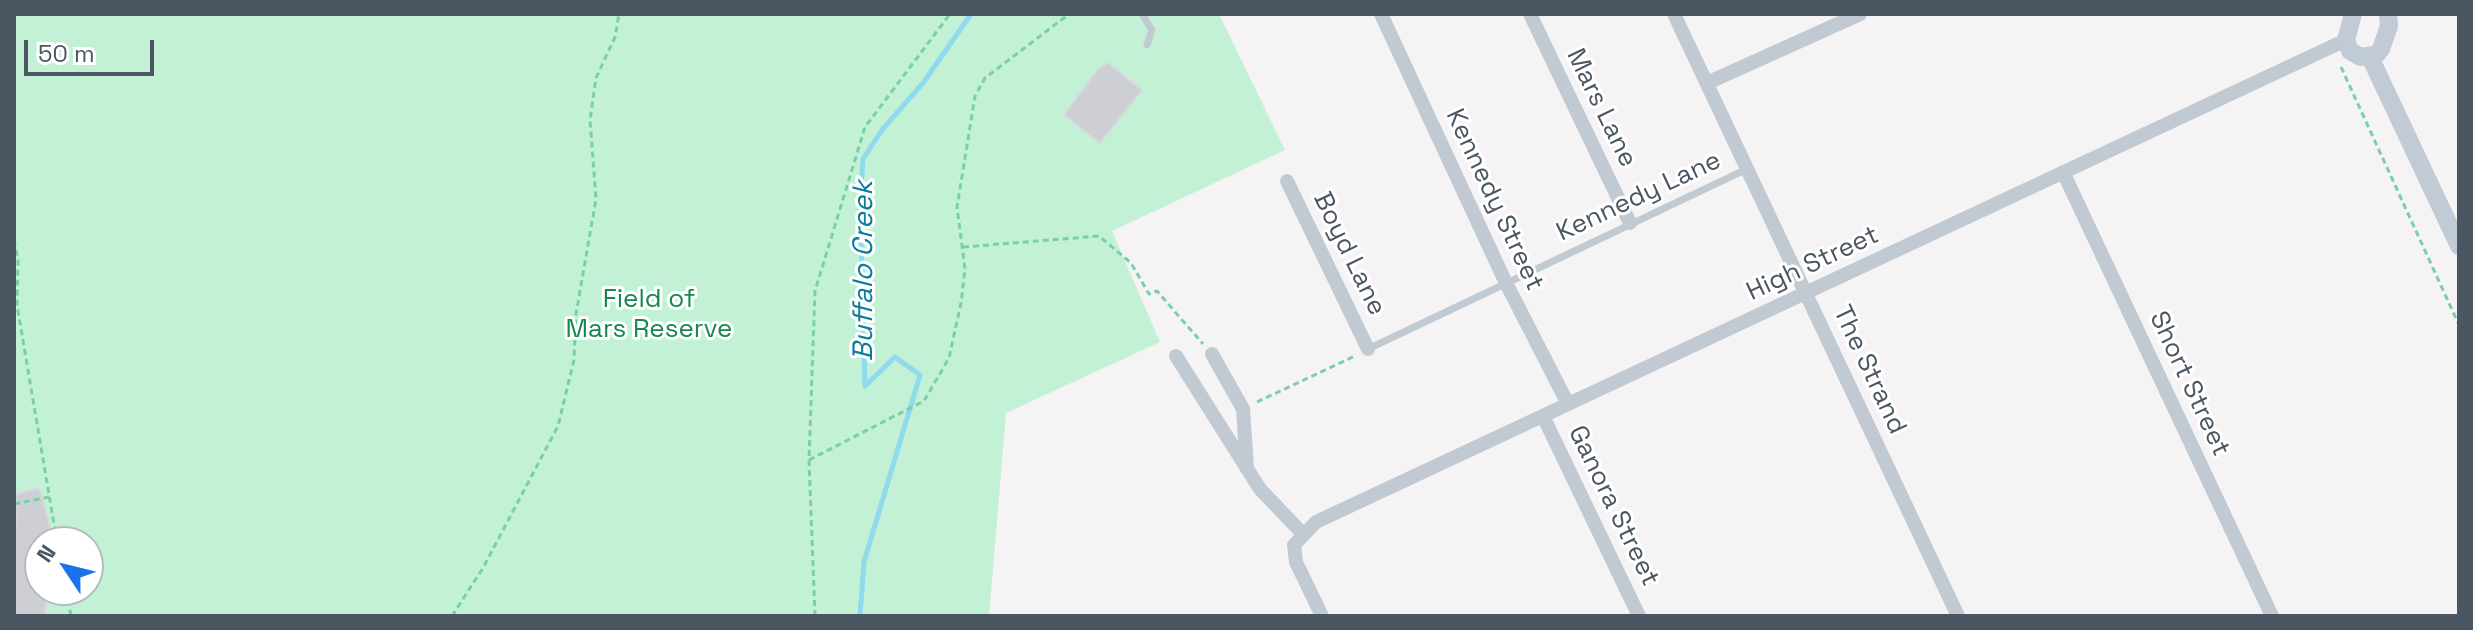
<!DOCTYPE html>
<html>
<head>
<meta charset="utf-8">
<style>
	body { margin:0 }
	#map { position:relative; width:2473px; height:630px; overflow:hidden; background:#f5f3f3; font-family:"Space Grotesk",sans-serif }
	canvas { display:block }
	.frame { position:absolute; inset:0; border:16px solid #4a5661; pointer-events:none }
	.north { position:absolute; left:24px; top:526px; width:80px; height:80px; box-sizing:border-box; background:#fff; border:2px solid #b7bbc0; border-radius:50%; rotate:305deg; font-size:22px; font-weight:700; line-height:32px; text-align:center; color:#4a5661 }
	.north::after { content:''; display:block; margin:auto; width:28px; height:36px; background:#1a73e8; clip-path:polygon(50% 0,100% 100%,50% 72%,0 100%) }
	.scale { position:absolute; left:24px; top:40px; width:130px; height:36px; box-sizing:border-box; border:4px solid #4a5661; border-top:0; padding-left:10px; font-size:24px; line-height:28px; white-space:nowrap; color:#4a5661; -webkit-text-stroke:6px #fff; paint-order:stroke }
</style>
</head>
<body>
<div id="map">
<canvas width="2473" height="630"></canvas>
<div class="frame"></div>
<div class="north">N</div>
<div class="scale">50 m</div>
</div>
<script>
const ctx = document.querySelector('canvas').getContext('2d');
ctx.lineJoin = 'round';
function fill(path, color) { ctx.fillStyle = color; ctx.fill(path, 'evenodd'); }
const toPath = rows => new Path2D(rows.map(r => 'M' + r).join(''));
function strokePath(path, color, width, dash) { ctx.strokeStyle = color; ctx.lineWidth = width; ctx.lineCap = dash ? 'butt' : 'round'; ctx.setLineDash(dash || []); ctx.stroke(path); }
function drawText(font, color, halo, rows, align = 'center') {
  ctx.font = font + ' "Space Grotesk",sans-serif'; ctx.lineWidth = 6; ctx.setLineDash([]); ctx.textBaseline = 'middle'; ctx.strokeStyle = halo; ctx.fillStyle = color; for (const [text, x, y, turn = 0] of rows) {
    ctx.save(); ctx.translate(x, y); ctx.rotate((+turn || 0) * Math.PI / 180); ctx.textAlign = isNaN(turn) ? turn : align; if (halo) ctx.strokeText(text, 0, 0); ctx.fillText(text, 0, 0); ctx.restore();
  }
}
const green = toPath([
	[14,14,1219,14,1285,150,1112,231,1160,342,1006,413,989,616,14,616],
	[40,542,88,542,88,590,40,590]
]);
const stream = toPath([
	[860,616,864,562,920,375,895,357,865,386,860,201,863,159,882,130,923,83,971,14]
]);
const building = toPath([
	[1108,63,1142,90,1100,143,1064,115,1098,69,1108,63],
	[39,488,51,529,48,542,40,542,40,590,48,590,44,616,14,616,16,494,39,488]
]);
const path = toPath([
	[2341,67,2459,325],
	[14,240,18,260,17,305,57,542],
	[963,247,1099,236,1131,263,1149,294,1157,291,1203,344],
	[1257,402,1355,356],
	[809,460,924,401,949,358,961,303,965,269,957,207,975,96,985,78,1069,14],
	[14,504,49,497],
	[66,590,71,616],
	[452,616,483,568,558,426,574,360,576,314,596,199,590,120,596,78,615,37,619,14],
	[815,616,809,460,815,291,865,127,950,14]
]);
const lane = toPath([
	[1142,14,1152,30,1147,45],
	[1368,349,1747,169]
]);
const street = toPath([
	[1381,14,1505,281,1568,404],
	[1530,14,1630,223],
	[1674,14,1958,616],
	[1707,83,1860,14],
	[2063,172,2272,616],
	[1287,181,1368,349],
	[1212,354,1243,409,1247,469],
	[1176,356,1260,489,1302,533],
	[1543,416,1639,616],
	[1322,616,1296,562,1294,545,1316,522,2346,40]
]);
const secondary = toPath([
	[2353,14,2346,40,2350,51,2361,57,2377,54,2381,49,2389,26,2388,14],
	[2370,57,2459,246]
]);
const streetNames = [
	["Mars Lane",1601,108,64],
	["Kennedy Lane",1639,197,-25],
	["Kennedy Street",1494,200,65],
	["Boyd Lane",1349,254,64],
	["High Street",1813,264,-25],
	["The Strand",1869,370,65],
	["Short Street",2189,384,65],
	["Ganora Street",1613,506,64]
];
const parkNames = [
	["Field of",649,300],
	["Mars Reserve",649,330]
];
const waterNames = [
	["Buffalo Creek",864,271,-90]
];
fill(green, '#c3f1d5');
strokePath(stream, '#90daee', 5);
fill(building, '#cdcfd5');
strokePath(building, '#d7d9de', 2);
strokePath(path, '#7ad0a6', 3, [6, 4]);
strokePath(lane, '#c1cad2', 7);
strokePath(street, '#c1cad2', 14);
strokePath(secondary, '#c1cbd6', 18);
drawText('26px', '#4a5661', '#fff', streetNames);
drawText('26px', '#17864f', '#fff', parkNames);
drawText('italic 28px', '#0c7c9b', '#fff', waterNames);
</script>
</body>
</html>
